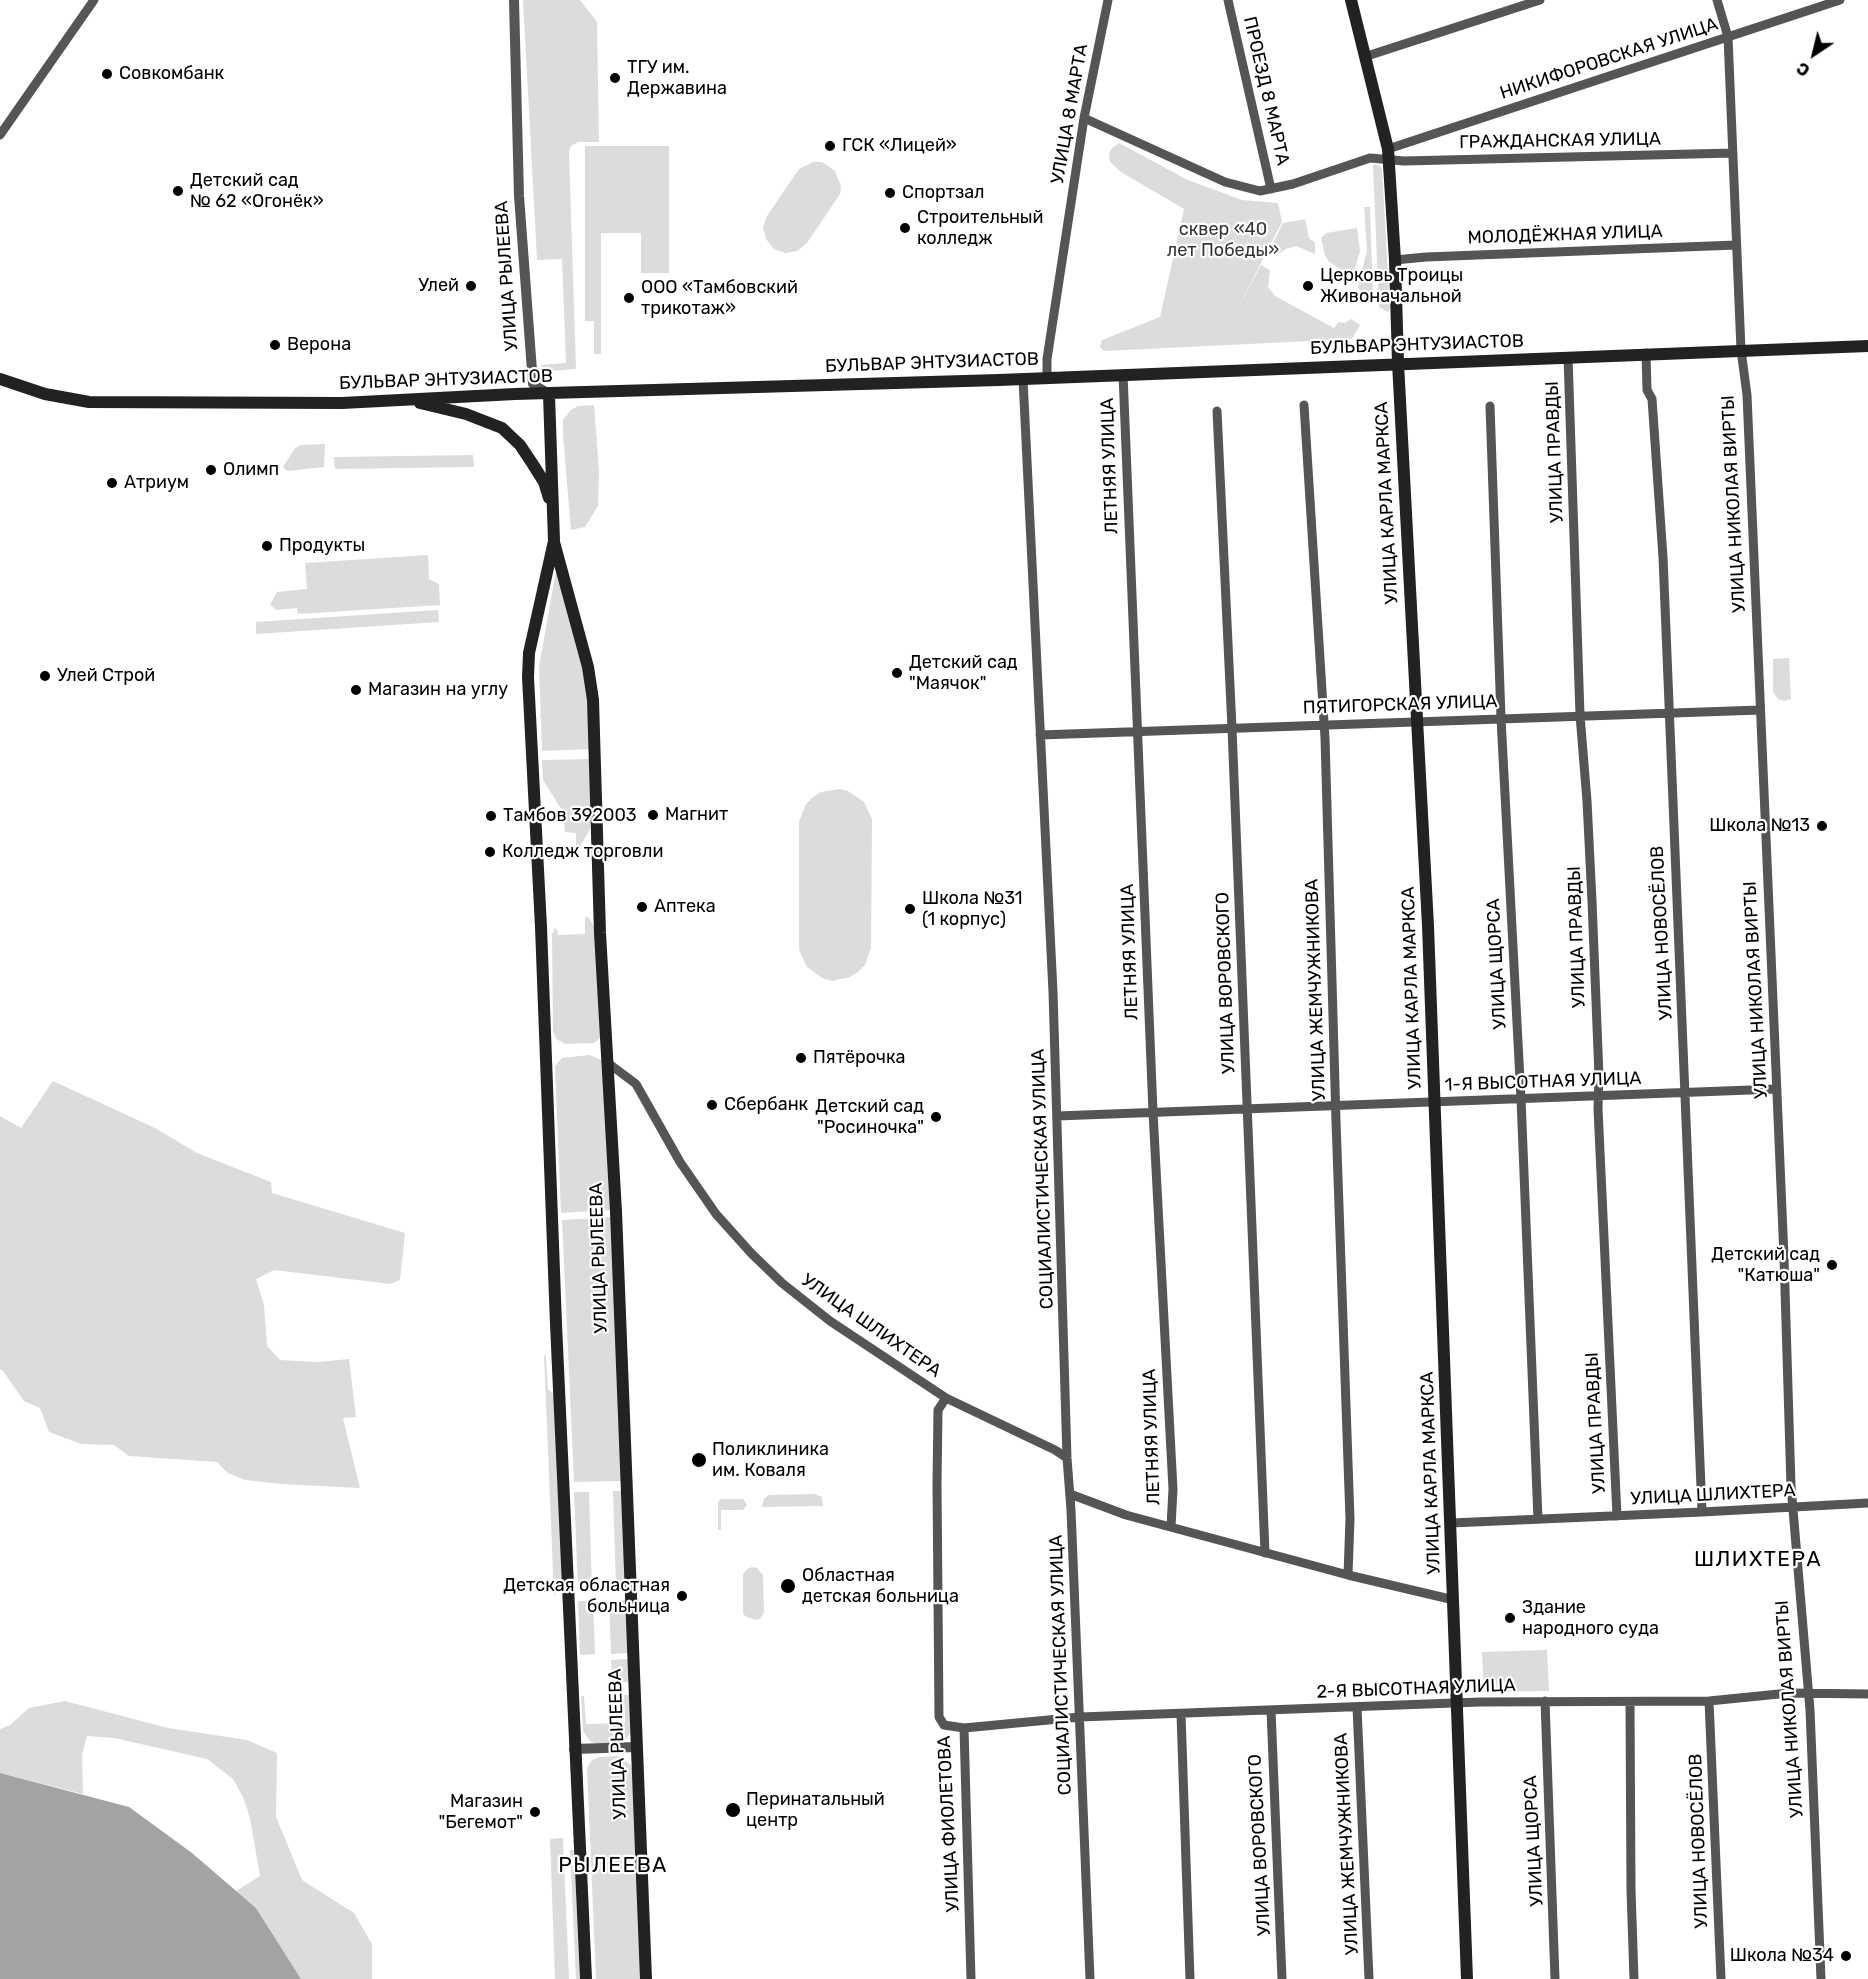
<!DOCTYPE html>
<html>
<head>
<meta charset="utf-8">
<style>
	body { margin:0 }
	#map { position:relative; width:1868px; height:1979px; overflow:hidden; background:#fff; font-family:Rubik,sans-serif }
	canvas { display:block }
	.north { position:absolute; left:1784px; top:24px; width:60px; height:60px; -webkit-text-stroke:4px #fff; paint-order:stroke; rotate:215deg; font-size:16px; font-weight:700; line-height:24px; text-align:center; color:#000 }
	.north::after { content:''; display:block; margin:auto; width:21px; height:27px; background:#000; clip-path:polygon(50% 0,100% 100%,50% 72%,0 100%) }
</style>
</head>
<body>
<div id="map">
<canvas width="1868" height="1979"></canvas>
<div class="north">С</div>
</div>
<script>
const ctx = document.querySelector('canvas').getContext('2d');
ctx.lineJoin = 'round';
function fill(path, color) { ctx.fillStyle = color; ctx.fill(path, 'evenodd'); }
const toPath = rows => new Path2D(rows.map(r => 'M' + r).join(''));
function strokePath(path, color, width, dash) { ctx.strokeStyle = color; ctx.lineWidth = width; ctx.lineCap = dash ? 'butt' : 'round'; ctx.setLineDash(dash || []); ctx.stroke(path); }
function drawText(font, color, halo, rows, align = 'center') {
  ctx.font = font + ' Rubik,sans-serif'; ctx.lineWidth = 4.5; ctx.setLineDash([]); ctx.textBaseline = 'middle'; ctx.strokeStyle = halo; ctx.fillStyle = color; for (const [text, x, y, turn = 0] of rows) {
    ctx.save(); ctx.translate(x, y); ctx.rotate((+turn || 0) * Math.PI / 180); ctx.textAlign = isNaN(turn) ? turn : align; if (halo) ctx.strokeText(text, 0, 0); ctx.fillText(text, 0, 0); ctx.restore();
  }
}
const green = toPath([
	[523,0,580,0,597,22,599,142,578,142,571,146,569,152,576,369,550,371,541,369,541,365,566,363,562,259,537,260],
	[1119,143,1188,180,1242,200,1278,203,1282,222,1237,310,1261,265,1270,270,1268,287,1275,296,1334,328,1339,322,1345,323,1351,319,1360,325,1352,339,1104,351,1100,347,1102,340,1160,317,1184,209,1121,172,1110,162,1109,154,1112,148],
	[585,146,669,146,669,273,641,273,641,233,601,233,601,354,594,354,594,321,585,321],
	[813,162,822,162,835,171,841,186,840,194,807,243,797,251,785,253,774,249,766,239,763,227,767,216,799,169],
	[1375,164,1380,166,1382,170,1390,308,1388,312,1379,307,1373,166],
	[1364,207,1370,207,1373,297,1370,303,1360,297,1363,292,1358,288,1367,250],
	[1305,219,1309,238,1315,243,1315,254,1296,246,1286,249,1276,256,1269,251,1283,223],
	[1357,228,1360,251,1355,268,1348,273,1329,262,1325,255,1321,238,1326,233],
	[594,405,599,471,598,506,585,527,571,530,563,436,563,420,571,410,578,406],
	[325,444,324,467,287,471,283,467,295,448,301,445],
	[473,455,474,467,335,469,334,457],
	[428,555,429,579,439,584,440,605,298,614,297,608,277,610,270,605,277,592,307,589,305,563],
	[558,559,586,672,591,749,542,751,539,667],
	[438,610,439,622,256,634,256,622],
	[1789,658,1791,699,1785,701,1778,699,1773,692,1773,659],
	[592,759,590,829,576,854,576,833,565,832,563,812,543,780,542,760],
	[839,789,848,791,864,802,872,819,871,948,865,965,858,972,850,977,832,981,822,978,807,967,799,950,799,822,806,804,813,797,821,792],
	[585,916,589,918,596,930,601,1037,594,1043,566,1044,556,1039,553,1031,552,934,555,928,557,929,558,935,585,934],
	[589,1055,602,1060,610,1210,561,1213,555,1066,562,1058],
	[53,1081,155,1128,197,1153,271,1182,272,1193,405,1233,400,1280,390,1284,274,1270,256,1279,264,1305,267,1346,280,1360,318,1362,349,1359,356,1417,343,1418,360,1488,281,1484,245,1480,228,1473,217,1462,129,1456,114,1445,81,1444,49,1432,40,1408,24,1401,3,1371,0,1369,0,1116,21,1128],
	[611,1217,622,1481,574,1482,562,1220],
	[544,1355,546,1356,548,1390,555,1394,563,1581,554,1596],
	[613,1491,622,1491,626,1589,616,1589],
	[574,1492,589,1492,592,1590,578,1590],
	[815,1494,822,1497,823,1506,762,1507,764,1499,769,1495],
	[720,1499,743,1499,747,1505,743,1510,721,1510,721,1530,718,1530,718,1503],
	[752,1567,757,1568,763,1575,764,1613,760,1619,755,1620,745,1616,743,1613,743,1574,747,1569],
	[609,1600,626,1600,628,1653,611,1654],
	[578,1601,593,1601,595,1654,580,1655],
	[1547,1650,1549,1691,1484,1692,1482,1652],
	[628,1659,629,1682,612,1682,611,1660],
	[624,1695,629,1695,631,1731,629,1735,625,1741,620,1744,594,1743,590,1741,583,1731,581,1696,584,1696,586,1724,625,1723],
	[65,1701,168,1728,247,1740,277,1753,276,1817,302,1880,354,1913,372,1944,372,1979,301,1979,256,1908,236,1891,260,1876,250,1818,243,1797,233,1779,207,1759,114,1738,87,1736,82,1755,83,1794,0,1773,0,1729,10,1725,29,1708],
	[617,1756,630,1764,632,1769,642,1979,596,1979,587,1768,591,1761,599,1757],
	[563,1838,569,1979,555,1979,550,1839],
	[570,1850,574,1850,580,1979,576,1979]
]);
const water = toPath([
	[0,1773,129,1807,192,1853,256,1908,301,1979,0,1979]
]);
const minor = toPath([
	[1228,0,1271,189],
	[1717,0,1728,37,1741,350,1747,395,1784,1257,1791,1486,1810,1710,1821,1979],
	[1364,57,1540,0],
	[1084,118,1225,182,1260,191,1293,184,1370,158,1404,161,1733,153],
	[0,135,94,0],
	[1388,149,1840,0],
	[1395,260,1426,257,1736,245],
	[1646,353,1647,390,1652,399,1663,557,1702,1512],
	[1568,357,1580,715,1587,801,1592,901,1599,1076,1598,1109,1617,1516],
	[1123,374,1153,1112,1173,1489,1171,1527],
	[1047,377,1047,359,1084,118,1108,0],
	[1023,379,1053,992,1067,1458,1071,1510,1090,1979],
	[1304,405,1325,738,1336,1121,1350,1519,1348,1575],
	[1490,406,1501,718,1521,1099,1538,1519],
	[1217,411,1232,728,1265,1553],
	[1040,735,1760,710],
	[608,1063,636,1084,680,1162,716,1214,751,1253,782,1283,830,1321,946,1398,1055,1450,1067,1458],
	[1057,1116,1777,1089],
	[946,1398,938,1410,937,1484,939,1717,944,1725,964,1728,1080,1717,1480,1702,1709,1701,1789,1693,1868,1694],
	[1070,1494,1126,1515,1348,1575,1454,1600],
	[1451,1523,1702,1512,1868,1503],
	[1545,1701,1555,1979],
	[1709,1701,1721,1979],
	[1630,1702,1631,1890,1634,1979],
	[1357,1707,1369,1979],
	[1271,1710,1282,1979],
	[1181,1714,1190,1979],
	[964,1728,971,1979]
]);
const tertiary = toPath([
	[514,0,519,196,533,384,547,393],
	[574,1749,636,1747]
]);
const secondary = toPath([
	[1351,0,1388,149,1395,260,1398,363,1428,926,1467,1979],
	[0,379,45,394,89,402,342,403,515,394,999,380,1868,346],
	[549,395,554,541,529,653,528,677,541,927,556,1324,586,1979],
	[420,403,466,414,502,428,520,445,532,463,544,482,549,498],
	[554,542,588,667,593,700,600,933,616,1212,646,1979]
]);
const markers = [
	[107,74,6,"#000"],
	[615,78,6,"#000"],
	[830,146,6,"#000"],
	[178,191,6,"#000"],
	[890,193,6,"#000"],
	[905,228,6,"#000"],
	[471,286,6,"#000"],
	[1308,286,6,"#000"],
	[629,298,6,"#000"],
	[275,345,6,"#000"],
	[211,470,6,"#000"],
	[112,483,6,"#000"],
	[267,546,6,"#000"],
	[897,673,6,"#000"],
	[45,676,6,"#000"],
	[356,690,6,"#000"],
	[653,815,6,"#000"],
	[491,816,6,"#000"],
	[1822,826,6,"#000"],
	[490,852,6,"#000"],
	[642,907,6,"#000"],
	[910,909,6,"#000"],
	[801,1058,6,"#000"],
	[712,1105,6,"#000"],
	[936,1117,6,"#000"],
	[1832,1265,6,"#000"],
	[699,1460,8,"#000"],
	[788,1586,8,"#000"],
	[682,1596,6,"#000"],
	[1510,1618,6,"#000"],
	[733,1810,8,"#000"],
	[535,1812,6,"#000"],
	[1846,1956,6,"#000"]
];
const streetNames = [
	["НИКИФОРОВСКАЯ УЛИЦА",1609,59,-18],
	["ПРОЕЗД 8 МАРТА",1266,91,77],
	["УЛИЦА 8 МАРТА",1070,114,-80],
	["ГРАЖДАНСКАЯ УЛИЦА",1560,141,-1],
	["МОЛОДЁЖНАЯ УЛИЦА",1565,235,-2],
	["УЛИЦА РЫЛЕЕВА",507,276,-94],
	["БУЛЬВАР ЭНТУЗИАСТОВ",1417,345,-2],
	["БУЛЬВАР ЭНТУЗИАСТОВ",932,363,-2],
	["БУЛЬВАР ЭНТУЗИАСТОВ",446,380,-2],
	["УЛИЦА ПРАВДЫ",1555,452,-92],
	["ЛЕТНЯЯ УЛИЦА",1110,466,-92],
	["УЛИЦА КАРЛА МАРКСА",1387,503,-93],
	["УЛИЦА НИКОЛАЯ ВИРТЫ",1734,504,-93],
	["ПЯТИГОРСКАЯ УЛИЦА",1400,705,-2],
	["УЛИЦА НОВОСЁЛОВ",1662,933,-93],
	["УЛИЦА ПРАВДЫ",1577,937,-92],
	["ЛЕТНЯЯ УЛИЦА",1130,952,-92],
	["УЛИЦА ЩОРСА",1497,964,-93],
	["УЛИЦА ВОРОВСКОГО",1226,983,-92],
	["УЛИЦА КАРЛА МАРКСА",1412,988,-92],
	["УЛИЦА ЖЕМЧУЖНИКОВА",1316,990,-92],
	["УЛИЦА НИКОЛАЯ ВИРТЫ",1756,990,-93],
	["1-Я ВЫСОТНАЯ УЛИЦА",1543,1082,-2],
	["СОЦИАЛИСТИЧЕСКАЯ УЛИЦА",1043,1179,-92],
	["УЛИЦА РЫЛЕЕВА",599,1258,-92],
	["УЛИЦА ШЛИХТЕРА",871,1326,35],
	["УЛИЦА ПРАВДЫ",1596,1423,-93],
	["ЛЕТНЯЯ УЛИЦА",1152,1437,-92],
	["УЛИЦА КАРЛА МАРКСА",1431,1473,-92],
	["УЛИЦА ШЛИХТЕРА",1713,1495,-3],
	["СОЦИАЛИСТИЧЕСКАЯ УЛИЦА",1061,1665,-92],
	["2-Я ВЫСОТНАЯ УЛИЦА",1416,1689,-2],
	["УЛИЦА НИКОЛАЯ ВИРТЫ",1790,1709,-94],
	["УЛИЦА РЫЛЕЕВА",618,1744,-92],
	["УЛИЦА ФИОЛЕТОВА",949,1824,-93],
	["УЛИЦА ЩОРСА",1534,1841,-93],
	["УЛИЦА НОВОСЁЛОВ",1699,1841,-92],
	["УЛИЦА ЖЕМЧУЖНИКОВА",1347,1844,-93],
	["УЛИЦА ВОРОВСКОГО",1260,1845,-93]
];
const poiNames = [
	["ТГУ им.",627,68],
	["Державина",627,89],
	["Совкомбанк",119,74],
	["ГСК «Лицей»",842,146],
	["Детский сад",190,181],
	["№ 62 «Огонёк»",190,202],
	["Спортзал",902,193],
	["Строительный",917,218],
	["колледж",917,239],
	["Церковь Троицы",1320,276],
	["Живоначальной",1320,297],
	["Улей",459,286,"right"],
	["ООО «Тамбовский",641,288],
	["трикотаж»",641,309],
	["Верона",287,345],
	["Олимп",223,470],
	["Атриум",124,483],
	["Продукты",279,546],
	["Детский сад",909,663],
	["\"Маячок\"",909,684],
	["Улей Строй",57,676],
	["Магазин на углу",368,690],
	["Магнит",665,815],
	["Тамбов 392003",503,816],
	["Школа №13",1810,826,"right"],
	["Колледж торговли",502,852],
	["Школа №31",922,899],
	["(1 корпус)",922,920],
	["Аптека",654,907],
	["Пятёрочка",813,1058],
	["Сбербанк",724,1105],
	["Детский сад",924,1107,"right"],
	["\"Росиночка\"",924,1128,"right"],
	["Детский сад",1820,1255,"right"],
	["\"Катюша\"",1820,1276,"right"],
	["Поликлиника",712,1450],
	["им. Коваля",712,1471],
	["Областная",802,1576],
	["детская больница",802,1597],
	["Детская областная",670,1586,"right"],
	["больница",670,1607,"right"],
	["Здание",1522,1608],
	["народного суда",1522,1629],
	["Перинатальный",746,1800],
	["центр",746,1821],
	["Магазин",523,1802,"right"],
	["\"Бегемот\"",523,1823,"right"],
	["Школа №34",1834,1956,"right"]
];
const parkNames = [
	["cквер «40",1223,230],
	["лет Победы»",1223,251]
];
const quarterNames = [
	["ШЛИХТЕРА",1758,1560],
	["РЫЛЕЕВА",613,1866]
];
fill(green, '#dcdcdc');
fill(water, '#a3a3a3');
strokePath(minor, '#555', 9);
strokePath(tertiary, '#555', 10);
strokePath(secondary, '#222', 12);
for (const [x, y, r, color] of markers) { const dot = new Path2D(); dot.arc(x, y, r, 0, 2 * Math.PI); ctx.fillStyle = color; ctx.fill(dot); strokePath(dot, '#fff', 2); }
drawText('18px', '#000', '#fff', streetNames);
drawText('18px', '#000', '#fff', poiNames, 'left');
drawText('18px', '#333', '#fff', parkNames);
ctx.letterSpacing = '1.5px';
drawText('21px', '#000', '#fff', quarterNames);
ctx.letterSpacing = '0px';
</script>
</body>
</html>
